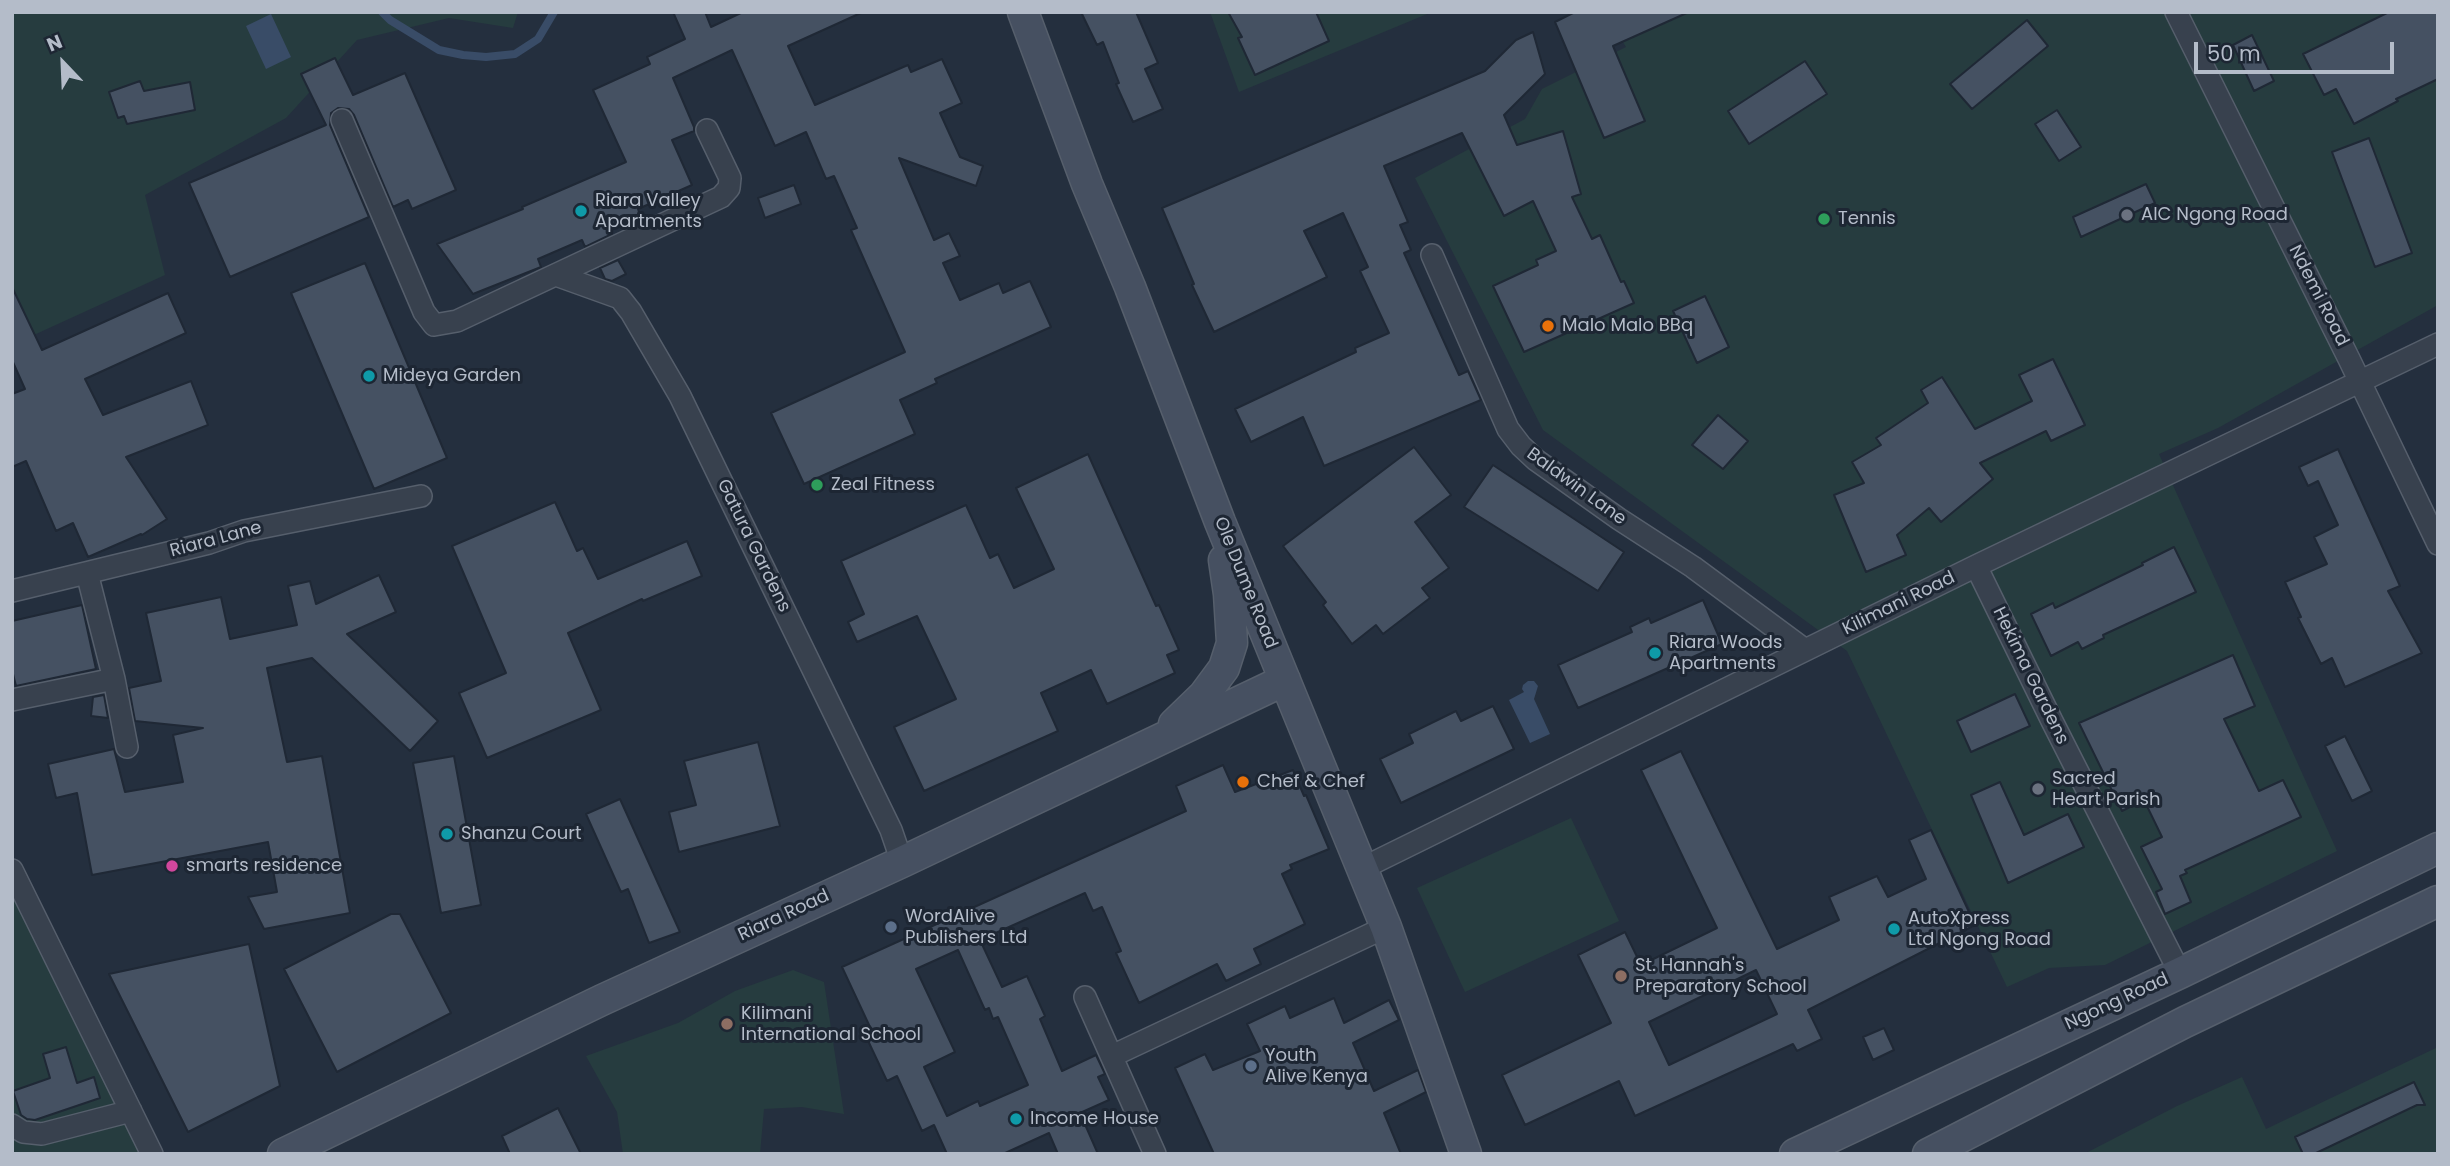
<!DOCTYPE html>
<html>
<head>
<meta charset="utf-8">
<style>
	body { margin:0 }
	#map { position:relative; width:2450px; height:1166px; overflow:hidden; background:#242f3e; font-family:Poppins,sans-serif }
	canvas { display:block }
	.frame { position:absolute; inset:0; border:14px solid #b4bcc9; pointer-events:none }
	.north { position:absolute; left:28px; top:28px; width:70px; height:70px; -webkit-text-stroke:5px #1d2633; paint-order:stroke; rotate:337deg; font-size:19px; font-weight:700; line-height:28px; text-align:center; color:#b4bcc9 }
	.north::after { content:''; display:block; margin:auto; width:24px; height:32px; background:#b4bcc9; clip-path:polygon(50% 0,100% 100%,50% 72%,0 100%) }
	.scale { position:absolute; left:2194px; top:42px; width:200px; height:32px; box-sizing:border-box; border:4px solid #b4bcc9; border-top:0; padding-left:9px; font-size:21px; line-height:24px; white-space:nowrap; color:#b4bcc9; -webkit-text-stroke:5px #1d2633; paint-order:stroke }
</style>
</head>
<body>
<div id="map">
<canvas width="2450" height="1166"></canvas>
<div class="frame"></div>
<div class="north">N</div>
<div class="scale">50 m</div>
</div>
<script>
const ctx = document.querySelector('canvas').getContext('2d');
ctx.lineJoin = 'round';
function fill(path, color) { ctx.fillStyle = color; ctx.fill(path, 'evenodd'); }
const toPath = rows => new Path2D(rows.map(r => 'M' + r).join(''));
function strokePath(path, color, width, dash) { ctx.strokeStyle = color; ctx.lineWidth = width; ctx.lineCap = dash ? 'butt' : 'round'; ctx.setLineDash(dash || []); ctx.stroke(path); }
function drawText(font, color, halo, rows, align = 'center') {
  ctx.font = font + ' Poppins,sans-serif'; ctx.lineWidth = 6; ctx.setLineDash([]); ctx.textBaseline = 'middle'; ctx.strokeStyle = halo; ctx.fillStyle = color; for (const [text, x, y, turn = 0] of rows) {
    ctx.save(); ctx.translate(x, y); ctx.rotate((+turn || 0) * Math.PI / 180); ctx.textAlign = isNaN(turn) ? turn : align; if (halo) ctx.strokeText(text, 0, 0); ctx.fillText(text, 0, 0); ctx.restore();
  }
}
const green = toPath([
	[12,12,518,12,513,28,449,18,357,40,286,118,145,195,165,275,12,345],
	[1210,12,1432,12,1239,92],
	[1604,12,2438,12,2438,305,2218,428,2159,454,2337,851,2105,965,2049,968,2007,987,1847,651,1543,430,1415,178,1525,119,1542,89,1626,47],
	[1571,818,1619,921,1465,992,1417,888],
	[12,890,140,1154,12,1154],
	[793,970,824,982,844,1114,802,1107,764,1109,760,1154,623,1154,617,1112,586,1056,678,1023,735,991],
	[2438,1047,2438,1154,2084,1154,2177,1106,2242,1077,2266,1129]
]);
const water = toPath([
	[271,14,291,57,266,69,246,26],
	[1528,681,1534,681,1538,686,1534,699,1550,734,1530,743,1509,700,1524,692,1522,689,1523,685]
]);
const stream = toPath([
	[382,12,390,20,439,50,463,55,486,57,515,54,538,39,554,12]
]);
const building = toPath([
	[673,12,705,12,711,27,743,12,863,12,788,46,815,105,908,65,911,72,942,59,962,103,940,113,960,157,983,166,976,186,899,158,934,240,949,233,960,256,943,263,960,300,999,283,1003,293,1030,281,1051,327,935,379,937,383,900,400,915,434,804,484,771,413,905,352,851,230,857,228,834,176,826,179,806,132,775,146,732,50,673,78,694,127,694,131,672,140,692,185,638,209,640,215,609,228,612,234,585,247,582,240,538,259,541,267,473,294,437,244,523,209,522,207,626,162,593,90,650,64,647,57,685,39,673,12],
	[1081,12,1136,12,1158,63,1145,69,1163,109,1133,122,1116,84,1119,83,1103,42,1097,45,1081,12],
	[1228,12,1316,12,1329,41,1255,75,1238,38,1242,37,1228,12],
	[1575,12,1689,12,1613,46,1645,121,1604,138,1555,22,1575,12],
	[2389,12,2438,12,2438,79,2396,99,2398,101,2354,124,2336,89,2324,95,2303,54,2389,12],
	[2027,20,2048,46,1972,109,1950,84,2027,20],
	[1533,32,1545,74,1504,115,1517,145,1563,131,1581,194,1572,197,1592,239,1600,235,1621,282,1624,281,1634,303,1524,352,1493,286,1538,265,1536,260,1556,251,1533,201,1504,216,1462,133,1384,166,1408,222,1400,225,1411,250,1404,253,1459,375,1468,371,1481,400,1324,466,1303,417,1251,442,1235,409,1356,352,1355,348,1389,333,1360,271,1368,267,1343,213,1304,231,1327,277,1214,332,1192,285,1194,284,1162,208,1485,71,1516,40,1533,32],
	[2252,35,2274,81,2254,91,2233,45,2252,35],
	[335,58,353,95,405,73,456,190,412,209,408,200,393,207,354,115,349,109,338,108,331,113,330,125,369,217,230,277,189,183,326,125,301,74,335,58],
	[1805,61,1827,94,1749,144,1728,111,1805,61],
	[140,81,144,91,190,82,195,110,127,124,124,116,118,118,109,92,140,81],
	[2057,110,2081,147,2059,161,2035,124,2057,110],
	[2369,138,2412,253,2375,267,2332,152,2369,138],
	[2146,184,2155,203,2081,237,2073,217,2146,184],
	[794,185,801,204,765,218,758,198,794,185],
	[618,260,626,274,612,281,605,279,600,268,618,260],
	[365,263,447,458,374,489,291,293,365,263],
	[12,287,42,350,168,293,186,333,85,379,103,415,191,381,208,425,126,457,167,519,142,535,141,534,88,557,73,523,56,531,26,461,12,467,12,394,25,389,12,360,12,287],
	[1705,296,1729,347,1697,363,1673,311,1705,296],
	[2053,359,2085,425,2051,441,2046,431,1980,463,1993,479,1941,522,1929,508,1897,535,1906,555,1866,572,1834,495,1864,483,1852,462,1881,445,1876,438,1928,403,1921,390,1942,377,1975,429,2032,401,2019,375,2053,359],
	[1718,415,1748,441,1723,469,1692,445,1718,415],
	[1414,447,1451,495,1415,522,1449,568,1422,588,1430,598,1383,634,1376,625,1352,644,1323,605,1326,602,1283,546,1414,447],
	[2338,449,2400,586,2388,591,2422,653,2345,687,2332,658,2321,664,2298,618,2301,617,2285,582,2327,564,2314,537,2338,525,2318,481,2308,486,2299,467,2338,449],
	[1088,454,1156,606,1159,605,1179,650,1167,655,1175,673,1107,704,1091,670,1041,693,1058,731,924,791,894,727,956,699,917,616,857,642,848,622,864,614,841,561,966,505,990,558,998,554,1014,588,1054,569,1016,488,1088,454],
	[1493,465,1624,552,1598,591,1464,507,1493,465],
	[555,502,577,551,583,548,598,579,687,541,702,576,643,601,642,599,568,633,601,710,487,758,459,693,506,673,452,546,555,502],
	[2174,547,2196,592,2103,635,2104,638,2082,649,2078,642,2051,656,2031,614,2053,603,2055,608,2143,565,2142,563,2174,547],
	[379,575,396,612,347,634,438,721,410,751,312,658,267,668,287,762,322,756,350,913,264,929,248,897,277,892,268,842,92,875,77,793,56,798,48,764,114,749,125,792,183,782,173,735,203,728,135,721,129,688,161,681,146,613,221,597,230,639,297,625,288,586,310,581,316,604,379,575],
	[1703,600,1722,644,1578,708,1558,665,1632,632,1630,627,1649,618,1651,623,1703,600],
	[82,605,96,669,16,686,12,670,12,621,82,605],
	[2233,655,2255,706,2224,719,2259,791,2283,780,2301,817,2185,870,2187,873,2180,876,2191,902,2165,914,2156,892,2162,889,2141,847,2162,837,2144,800,2122,811,2079,723,2233,655],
	[2015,694,2030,726,1971,752,1957,721,2015,694],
	[104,695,108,718,91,716,93,697,104,695],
	[1493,706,1514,749,1401,803,1380,759,1413,743,1409,734,1456,711,1461,721,1493,706],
	[2345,736,2372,791,2352,801,2325,746,2345,736],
	[758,742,780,826,679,852,669,812,696,805,684,761,758,742],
	[1681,751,1777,949,1839,920,1829,897,1877,876,1888,897,1926,879,1909,840,1931,830,1975,925,1808,1010,1822,1039,1797,1051,1793,1044,1635,1116,1619,1081,1525,1125,1502,1075,1611,1023,1578,955,1625,932,1641,965,1717,928,1641,770,1681,751],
	[1756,970,1777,1014,1669,1065,1649,1022,1756,970],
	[454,756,481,905,441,913,413,763,454,756],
	[1223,765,1235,792,1293,770,1304,796,1306,795,1329,849,1290,865,1292,869,1282,874,1305,924,1254,949,1261,964,1226,981,1217,964,1139,1003,1116,953,1121,951,1102,907,1093,911,1085,893,980,940,1002,987,1027,976,1045,1016,1040,1019,1062,1071,1096,1055,1105,1074,1098,1077,1109,1100,1080,1113,1098,1154,1058,1154,1049,1133,1003,1154,947,1154,934,1125,922,1131,897,1076,887,1081,863,1030,870,1027,842,967,1186,811,1176,786,1223,765],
	[958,950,985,1010,989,1008,993,1019,998,1017,1028,1085,980,1106,978,1101,947,1116,924,1067,955,1052,916,969,958,950],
	[2000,782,2024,835,2068,814,2084,847,2008,883,1971,795,2000,782],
	[620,799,680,932,649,943,628,889,621,892,586,814,620,799],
	[391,914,400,914,451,1013,337,1072,284,969,391,914],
	[249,944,280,1086,188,1132,109,974,249,944],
	[1334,998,1344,1023,1389,1000,1399,1020,1353,1043,1374,1091,1418,1070,1426,1092,1384,1113,1401,1154,1214,1154,1175,1068,1205,1054,1213,1070,1260,1051,1247,1024,1285,1006,1290,1018,1334,998],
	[1884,1028,1894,1050,1873,1060,1863,1037,1884,1028],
	[66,1047,77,1083,94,1077,100,1098,35,1120,27,1119,21,1115,13,1091,50,1078,43,1054,66,1047],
	[2414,1082,2425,1105,2417,1105,2314,1154,2303,1154,2295,1137,2414,1082],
	[558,1108,581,1154,510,1154,502,1136,558,1108]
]);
const street = toPath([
	[2176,12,2349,359,2438,544],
	[342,120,424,312,434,325,457,321,721,197,729,188,730,178,707,130],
	[1432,255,1508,429,1521,446,1536,460,1619,519,1693,567,1805,650],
	[556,275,620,298,631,312,680,396,891,830,902,862],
	[1976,566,2052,721,2180,973],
	[87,573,114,679,127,747],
	[12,591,209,543,244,531,421,496],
	[12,700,114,679],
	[1363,868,1976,566,2438,344],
	[12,870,152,1154],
	[1085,997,1155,1154],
	[1112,1056,1386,927],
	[12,1125,23,1132,42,1134,131,1111]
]);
const secondary = toPath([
	[1023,12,1087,184,1130,287,1220,522,1386,927,1466,1154],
	[1174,724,1204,695,1224,668,1232,643,1229,594,1224,560],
	[283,1154,602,1000,902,862,1285,680],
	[1795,1154,2180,973,2438,848],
	[1928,1154,2185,1022,2438,901]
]);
const markers = [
	[581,211,7,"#0f9aa8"],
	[2127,215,7,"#6b7280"],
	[1824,219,7,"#2e9e5b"],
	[1548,326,7,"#e8710a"],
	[369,376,7,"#0f9aa8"],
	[817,485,7,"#2e9e5b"],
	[1655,653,7,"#0f9aa8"],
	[1243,782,7,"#e8710a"],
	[2038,789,7,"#6b7280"],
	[447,834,7,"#0f9aa8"],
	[172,866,7,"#d1479c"],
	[891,927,7,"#5c6f8a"],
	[1894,929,7,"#0f9aa8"],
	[1621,976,7,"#8d6e63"],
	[727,1024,7,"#8d6e63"],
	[1251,1066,7,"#5c6f8a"],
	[1016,1119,7,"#0f9aa8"]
];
const poiNames = [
	["Riara Valley",595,201],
	["Apartments",595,222],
	["AIC Ngong Road",2141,215],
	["Tennis",1838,219],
	["Malo Malo BBq",1562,326],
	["Mideya Garden",383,376],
	["Zeal Fitness",831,485],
	["Riara Woods",1669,643],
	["Apartments",1669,664],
	["Sacred",2052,779],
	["Heart Parish",2052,800],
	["Chef & Chef",1257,782],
	["Shanzu Court",461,834],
	["smarts residence",186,866],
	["WordAlive",905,917],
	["Publishers Ltd",905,938],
	["AutoXpress",1908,919],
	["Ltd Ngong Road",1908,940],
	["St. Hannah's",1635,966],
	["Preparatory School",1635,987],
	["Kilimani",741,1014],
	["International School",741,1035],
	["Youth",1265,1056],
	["Alive Kenya",1265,1077],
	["Income House",1030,1119]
];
const streetNames = [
	["Ndemi Road",2318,296,63],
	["Baldwin Lane",1576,487,36],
	["Riara Lane",216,540,-15],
	["Gatura Gardens",753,546,64],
	["Ole Dume Road",1245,583,68],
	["Kilimani Road",1899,604,-26],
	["Hekima Gardens",2030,676,64],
	["Riara Road",784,916,-25],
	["Ngong Road",2117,1002,-25]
];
fill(green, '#263c3f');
fill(water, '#394c67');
strokePath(stream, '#394c67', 8);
fill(building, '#455162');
strokePath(building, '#1f2835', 2);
strokePath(street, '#565f6c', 24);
strokePath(secondary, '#565f6c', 33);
strokePath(street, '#38414e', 21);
strokePath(secondary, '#465061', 30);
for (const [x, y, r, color] of markers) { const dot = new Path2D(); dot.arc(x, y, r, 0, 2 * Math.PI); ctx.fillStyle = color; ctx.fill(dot); strokePath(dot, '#1d2633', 2.5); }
drawText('18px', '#b4bcc9', '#1d2633', poiNames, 'left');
drawText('18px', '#b4bcc9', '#1d2633', streetNames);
</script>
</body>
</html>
